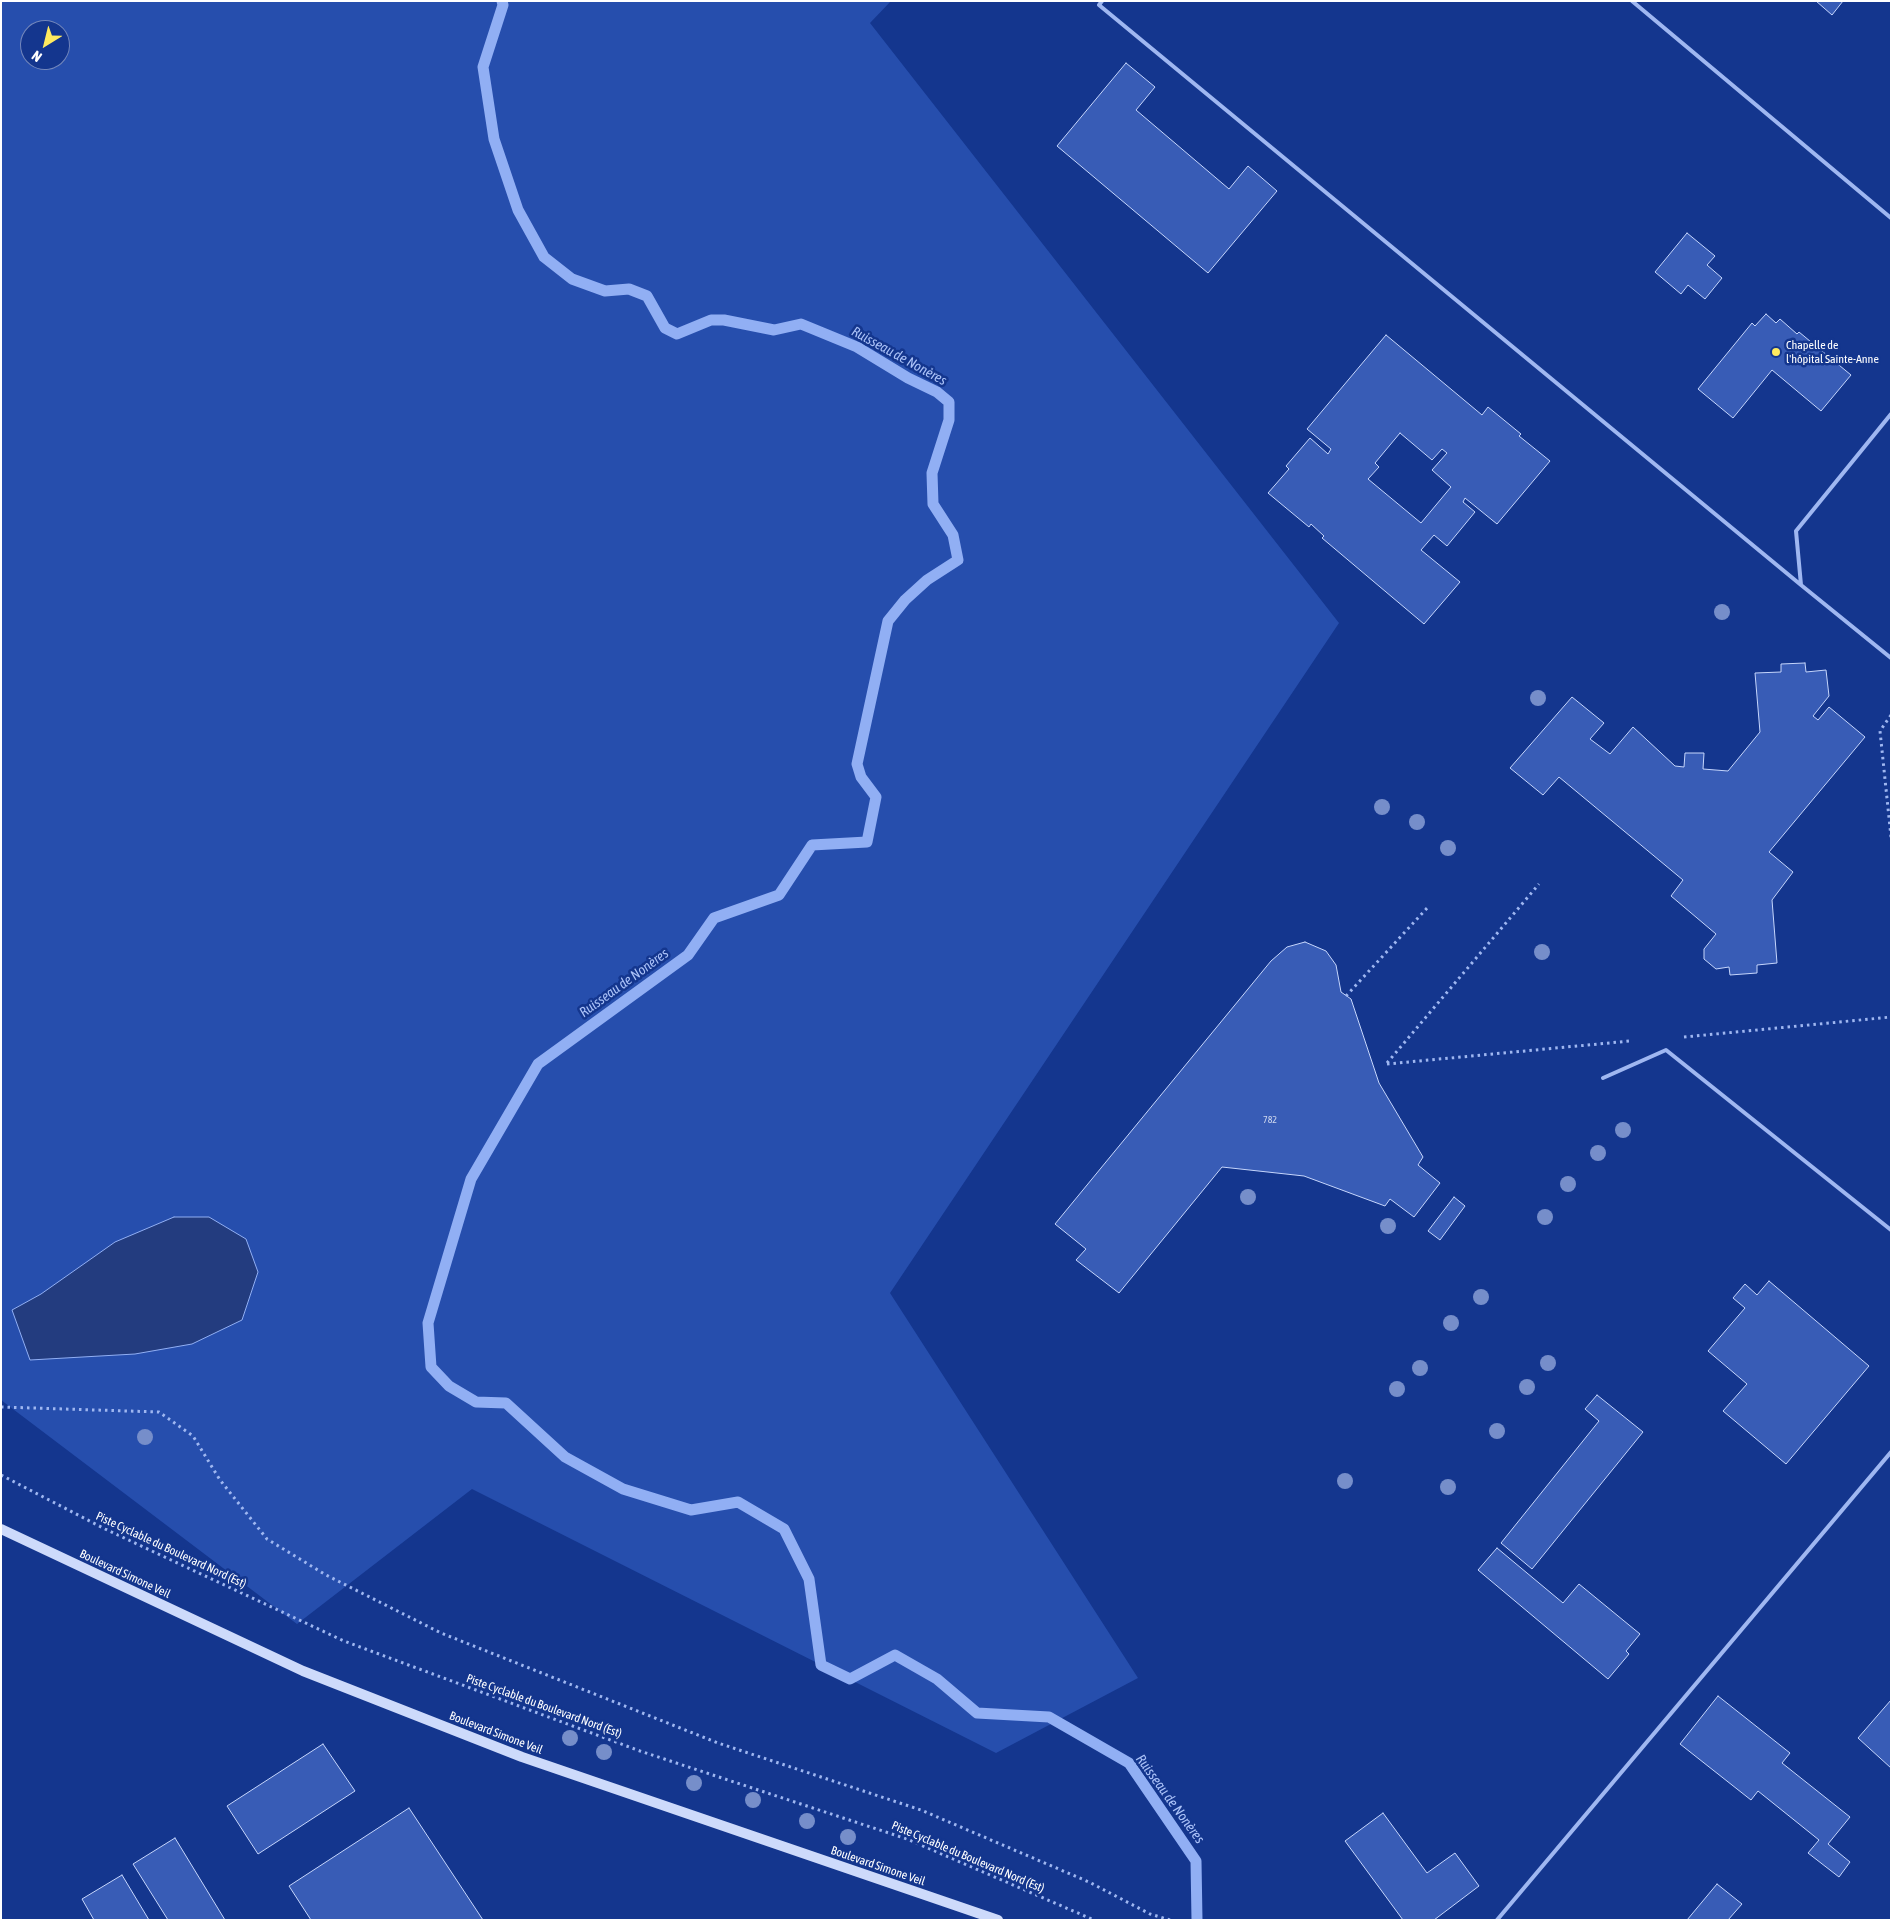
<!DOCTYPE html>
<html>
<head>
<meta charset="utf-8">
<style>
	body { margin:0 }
	#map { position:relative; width:1892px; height:1921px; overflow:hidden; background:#14368e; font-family:"Asap Condensed",sans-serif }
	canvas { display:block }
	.frame { position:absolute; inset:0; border:2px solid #fff; pointer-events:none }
	.north { position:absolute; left:20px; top:20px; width:50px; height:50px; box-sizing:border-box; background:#14368e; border:1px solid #7286bb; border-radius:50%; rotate:216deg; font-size:14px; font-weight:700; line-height:20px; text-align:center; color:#fff }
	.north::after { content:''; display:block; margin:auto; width:18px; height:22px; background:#ffea5f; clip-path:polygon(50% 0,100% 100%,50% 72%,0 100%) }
</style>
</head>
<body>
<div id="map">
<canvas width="1892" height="1921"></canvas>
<div class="frame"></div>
<div class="north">N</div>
</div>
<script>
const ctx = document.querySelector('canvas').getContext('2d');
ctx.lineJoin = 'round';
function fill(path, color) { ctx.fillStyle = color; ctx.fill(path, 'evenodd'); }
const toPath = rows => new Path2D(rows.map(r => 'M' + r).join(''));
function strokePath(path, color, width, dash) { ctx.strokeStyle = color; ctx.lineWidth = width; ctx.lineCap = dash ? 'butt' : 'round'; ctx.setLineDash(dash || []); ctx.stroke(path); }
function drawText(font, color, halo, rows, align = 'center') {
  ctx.font = font + ' "Asap Condensed",sans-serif'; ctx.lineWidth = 5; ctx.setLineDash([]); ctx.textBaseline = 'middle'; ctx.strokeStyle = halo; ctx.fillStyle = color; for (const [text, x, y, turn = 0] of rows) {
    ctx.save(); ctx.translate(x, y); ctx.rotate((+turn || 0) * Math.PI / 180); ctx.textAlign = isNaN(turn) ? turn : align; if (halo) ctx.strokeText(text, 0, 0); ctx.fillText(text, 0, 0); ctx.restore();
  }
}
const green = toPath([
	[1,1,891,1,870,23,1339,623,890,1293,1138,1678,996,1753,472,1489,297,1624,1,1400],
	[30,30,60,30,60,60,30,60]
]);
const water = toPath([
	[174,1217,209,1217,246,1239,258,1272,242,1320,192,1344,135,1354,30,1360,12,1310,41,1294,115,1242,174,1217]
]);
const stream = toPath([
	[502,1,503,5,483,67,494,139,518,210,544,257,572,279,605,291,629,289,647,296,665,328,677,334,711,320,724,320,774,330,801,324,857,347,908,378,937,392,949,402,949,420,932,473,933,504,953,535,958,560,927,580,905,600,888,621,857,764,861,777,876,797,867,842,812,845,779,895,714,918,688,955,538,1064,471,1179,428,1323,431,1367,449,1386,476,1402,506,1403,565,1457,623,1489,691,1510,738,1502,784,1529,809,1579,821,1665,850,1679,895,1655,937,1679,977,1713,1049,1717,1129,1763,1196,1861,1197,1920]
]);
const building = toPath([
	[1816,1,1843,1,1832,15,1816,1],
	[1126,63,1155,87,1136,110,1229,189,1248,166,1277,191,1208,273,1057,146,1126,63],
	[1687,233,1715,256,1707,265,1722,278,1705,299,1688,285,1681,294,1655,272,1687,233],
	[1766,314,1776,323,1780,319,1797,334,1799,332,1851,375,1821,411,1772,370,1733,418,1698,389,1752,323,1755,326,1766,314],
	[1386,335,1482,415,1488,407,1521,434,1519,436,1550,461,1497,524,1465,498,1463,502,1475,512,1447,546,1434,535,1421,550,1460,582,1424,624,1322,538,1324,536,1311,524,1309,527,1268,493,1289,469,1286,466,1310,438,1328,454,1331,449,1307,429,1386,335],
	[1400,433,1432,460,1442,449,1447,453,1432,470,1451,487,1421,523,1368,479,1379,467,1375,463,1400,433],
	[1805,663,1806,672,1826,670,1829,696,1813,716,1818,720,1829,707,1865,737,1769,852,1793,872,1772,900,1777,963,1757,965,1757,973,1730,975,1729,967,1716,969,1704,959,1704,949,1716,934,1671,896,1683,880,1559,777,1543,795,1510,768,1572,697,1604,723,1590,739,1610,754,1633,727,1675,766,1684,767,1685,753,1704,753,1703,769,1728,771,1760,732,1755,673,1781,672,1781,664,1805,663],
	[1305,942,1326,951,1336,965,1341,992,1351,999,1379,1083,1423,1157,1418,1165,1440,1183,1414,1217,1390,1199,1385,1206,1304,1176,1222,1167,1119,1293,1076,1260,1086,1249,1055,1224,1271,961,1287,947,1305,942],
	[1454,1197,1465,1206,1440,1240,1428,1231,1454,1197],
	[1769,1281,1869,1366,1786,1464,1723,1411,1747,1384,1708,1351,1745,1308,1733,1298,1745,1284,1757,1295,1769,1281],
	[1597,1395,1643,1432,1532,1569,1501,1543,1599,1421,1585,1409,1597,1395],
	[1497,1548,1563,1603,1579,1584,1640,1634,1626,1651,1629,1654,1608,1679,1478,1570,1497,1548],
	[1718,1696,1790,1753,1782,1763,1850,1817,1828,1844,1850,1862,1839,1877,1808,1853,1819,1840,1758,1791,1751,1800,1680,1744,1718,1696],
	[1891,1700,1891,1768,1858,1738,1891,1700],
	[323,1744,355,1791,258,1854,227,1806,323,1744],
	[409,1808,483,1920,311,1920,289,1886,409,1808],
	[1383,1813,1427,1873,1455,1853,1479,1886,1434,1920,1403,1920,1345,1841,1383,1813],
	[175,1838,225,1920,168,1920,133,1864,175,1838],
	[122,1875,149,1920,94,1920,82,1899,122,1875],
	[1717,1884,1742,1904,1728,1920,1687,1920,1717,1884]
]);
const path = toPath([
	[1891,715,1880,731,1891,837],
	[1346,996,1428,907],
	[1684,1037,1891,1017],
	[1387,1063,1539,884],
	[1387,1064,1630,1041],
	[1,1407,159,1412,193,1436,220,1480,267,1539,326,1575,441,1633,718,1743,921,1810,1089,1882,1150,1914,1170,1920],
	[1,1475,105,1529,344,1641,640,1751,907,1839,1094,1920]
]);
const lane = toPath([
	[1102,1,1099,5,1801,585],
	[1632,1,1891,218],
	[1891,414,1796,531,1801,585,1891,658],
	[1603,1078,1666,1050,1891,1230],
	[1497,1920,1891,1452]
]);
const secondary = toPath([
	[1,1529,303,1671,522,1757,998,1920]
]);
const trees = [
	[1722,612],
	[1538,698],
	[1382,807],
	[1417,822],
	[1448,848],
	[1542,952],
	[1623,1130],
	[1598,1153],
	[1568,1184],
	[1248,1197],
	[1545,1217],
	[1388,1226],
	[1481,1297],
	[1451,1323],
	[1548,1363],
	[1420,1368],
	[1527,1387],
	[1397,1389],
	[1497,1431],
	[145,1437],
	[1345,1481],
	[1448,1487],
	[570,1738],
	[604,1752],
	[694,1783],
	[753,1800],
	[807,1821],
	[848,1837]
];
const markers = [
	[1776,352,5,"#ffea5f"]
];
const numberNames = [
	["782",1270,1120]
];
const poiNames = [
	["Chapelle de",1786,345],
	["l'hôpital Sainte-Anne",1786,359]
];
const streetNames = [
	["Piste Cyclable du Boulevard Nord (Est)",171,1550,25],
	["Boulevard Simone Veil",125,1574,25],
	["Piste Cyclable du Boulevard Nord (Est)",544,1706,20],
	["Boulevard Simone Veil",496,1733,21],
	["Piste Cyclable du Boulevard Nord (Est)",968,1857,23],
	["Boulevard Simone Veil",878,1866,19]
];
const waterNames = [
	["Ruisseau de Nonères",899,356,29],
	["Ruisseau de Nonères",624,983,-36],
	["Ruisseau de Nonères",1170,1799,54]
];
fill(green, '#264ead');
fill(water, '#233c7f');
strokePath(water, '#91aff4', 1);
strokePath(stream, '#91aff4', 11);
fill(building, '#385cb6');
strokePath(building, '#c6d6fc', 1);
strokePath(path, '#9fb7f1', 3, [2.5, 4]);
strokePath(lane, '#9fb7f1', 4);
strokePath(secondary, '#cddafb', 10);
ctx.fillStyle = '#768eca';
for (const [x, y] of trees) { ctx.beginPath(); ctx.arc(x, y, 8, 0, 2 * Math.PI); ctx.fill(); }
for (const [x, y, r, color] of markers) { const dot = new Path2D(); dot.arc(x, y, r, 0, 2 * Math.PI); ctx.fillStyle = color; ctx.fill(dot); strokePath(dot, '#14368e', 2); }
drawText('10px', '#cdd6ed', null, numberNames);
drawText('12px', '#fff', '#14368e', poiNames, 'left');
drawText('12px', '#fff', '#14368e', streetNames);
drawText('italic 14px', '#abc2f8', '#14368e', waterNames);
</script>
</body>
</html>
